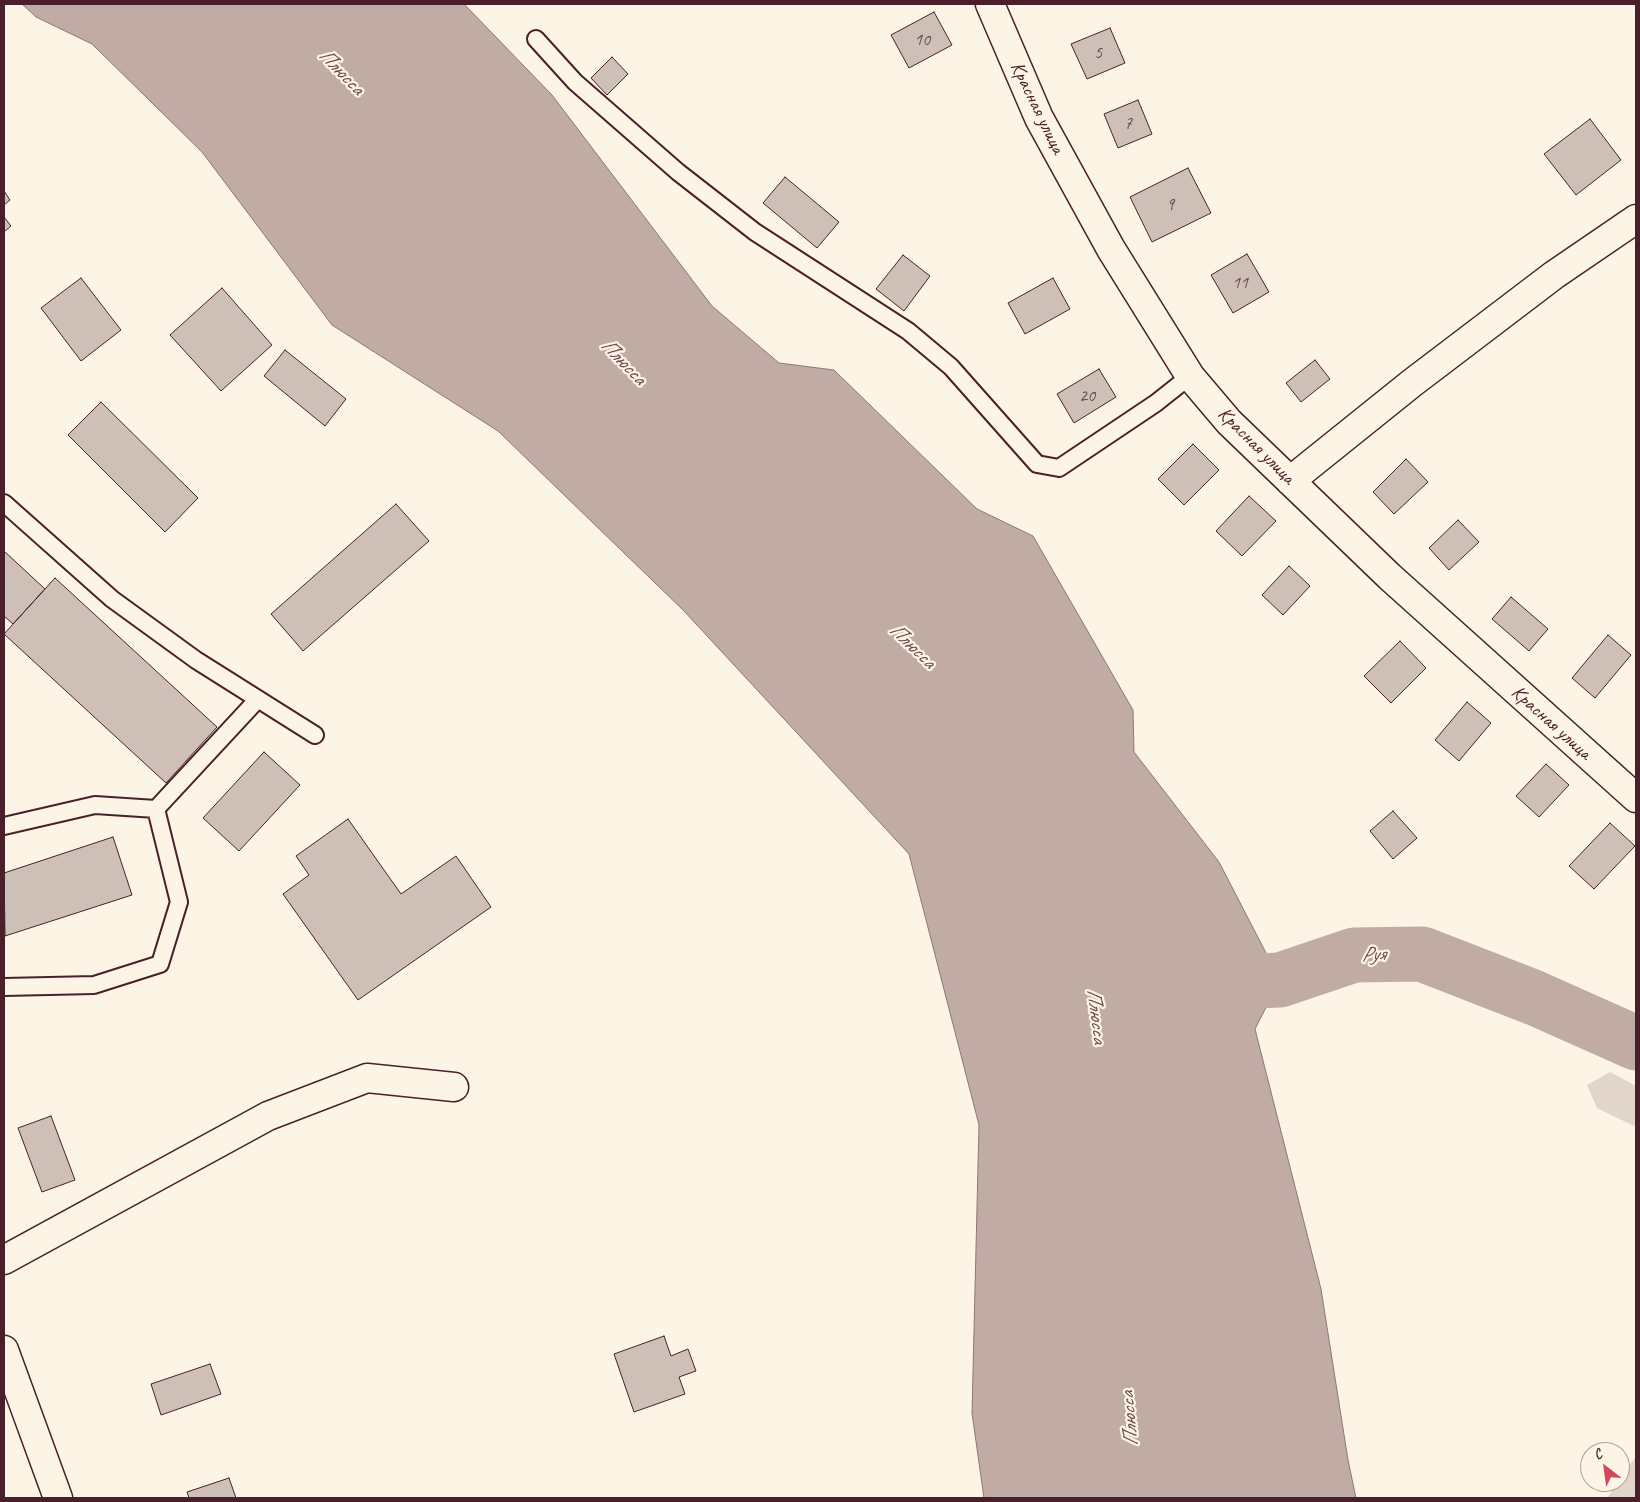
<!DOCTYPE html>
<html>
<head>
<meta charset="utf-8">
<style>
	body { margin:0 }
	#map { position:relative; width:1640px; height:1502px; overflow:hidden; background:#fcf5e5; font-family:Caveat,sans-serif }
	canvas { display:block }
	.frame { position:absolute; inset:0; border:5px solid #4a1f2b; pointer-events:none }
	.north { position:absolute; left:1580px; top:1442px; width:50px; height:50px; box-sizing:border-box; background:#fcf5e5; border:1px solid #b59f9b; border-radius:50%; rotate:330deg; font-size:14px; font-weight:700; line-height:20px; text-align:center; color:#4a1f2b }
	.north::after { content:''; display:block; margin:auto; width:18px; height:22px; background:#d1495b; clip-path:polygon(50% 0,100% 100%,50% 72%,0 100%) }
</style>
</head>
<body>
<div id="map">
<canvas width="1640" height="1502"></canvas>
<div class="frame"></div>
<div class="north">С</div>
</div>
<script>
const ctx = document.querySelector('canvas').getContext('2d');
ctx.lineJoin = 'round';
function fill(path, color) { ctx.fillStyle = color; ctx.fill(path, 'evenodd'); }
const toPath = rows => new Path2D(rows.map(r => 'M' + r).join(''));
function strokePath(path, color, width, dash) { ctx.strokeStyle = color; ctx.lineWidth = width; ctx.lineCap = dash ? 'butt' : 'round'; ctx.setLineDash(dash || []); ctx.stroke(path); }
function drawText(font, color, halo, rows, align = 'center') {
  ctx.font = font + ' Caveat,sans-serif'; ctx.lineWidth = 4.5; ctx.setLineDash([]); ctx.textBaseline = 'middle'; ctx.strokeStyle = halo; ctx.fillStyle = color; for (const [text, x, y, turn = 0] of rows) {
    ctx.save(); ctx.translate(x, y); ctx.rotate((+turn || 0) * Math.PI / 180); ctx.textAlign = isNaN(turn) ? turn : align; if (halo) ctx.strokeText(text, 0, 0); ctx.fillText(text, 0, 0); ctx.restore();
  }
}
const green = toPath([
	[1610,1072,1636,1086,1636,1127,1597,1108,1587,1085],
	[1636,1456,1636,1498,1607,1498,1618,1482,1620,1482,1620,1479]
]);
const water = toPath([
	[22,4,464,4,552,95,712,306,779,363,834,370,977,509,1033,536,1133,710,1134,752,1219,862,1280,980,1255,1029,1321,1289,1348,1460,1356,1498,984,1498,972,1413,979,1125,909,854,684,611,498,431,332,325,202,152,92,44,36,17,22,4]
]);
const river = toPath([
	[1204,983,1280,980,1354,955,1422,954,1535,998,1636,1043]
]);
const building = toPath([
	[934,12,952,45,909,68,891,35,934,12],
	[1110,28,1125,63,1087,79,1071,44,1110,28],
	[612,57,628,74,607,95,591,78,612,57],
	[1138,100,1152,134,1118,148,1104,114,1138,100],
	[1590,119,1621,160,1576,195,1544,154,1590,119],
	[1188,168,1211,213,1152,242,1130,197,1188,168],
	[785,177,839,222,817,248,763,203,785,177],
	[4,191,10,200,4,205,4,191],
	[4,217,11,226,4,232,4,217],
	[1247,254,1269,292,1233,313,1211,275,1247,254],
	[903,255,930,276,904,311,876,289,903,255],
	[81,278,121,330,81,361,41,308,81,278],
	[1053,278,1070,309,1025,334,1008,303,1053,278],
	[222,288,272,345,221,391,170,335,222,288],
	[285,350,346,399,325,426,264,376,285,350],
	[1315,360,1330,379,1301,402,1286,383,1315,360],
	[1099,369,1116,397,1074,423,1057,394,1099,369],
	[101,402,198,498,165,532,68,435,101,402],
	[1193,444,1219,470,1184,505,1158,479,1193,444],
	[1406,459,1428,482,1394,514,1373,492,1406,459],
	[1249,496,1276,521,1242,556,1216,531,1249,496],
	[396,504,429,541,303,651,271,614,396,504],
	[1458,520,1479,542,1449,570,1429,548,1458,520],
	[4,551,45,589,13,624,4,616,4,551],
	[1289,566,1310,586,1283,615,1262,595,1289,566],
	[55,578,217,727,166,783,4,634,55,578],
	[1511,597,1548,629,1529,651,1492,619,1511,597],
	[1608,635,1631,655,1595,698,1572,678,1608,635],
	[1400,641,1426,668,1391,703,1364,676,1400,641],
	[1467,702,1491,723,1459,761,1435,740,1467,702],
	[264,752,300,785,239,851,203,818,264,752],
	[1546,764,1569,785,1539,817,1516,796,1546,764],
	[1393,811,1417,838,1393,859,1370,831,1393,811],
	[348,819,401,894,456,856,491,907,358,1000,283,894,309,875,296,856,348,819],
	[1610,823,1635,846,1594,889,1569,866,1610,823],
	[113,837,132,895,5,936,4,873,113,837],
	[51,1116,75,1180,42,1192,18,1128,51,1116],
	[664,1336,671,1356,688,1349,696,1371,679,1377,685,1394,634,1412,614,1354,664,1336],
	[210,1364,221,1394,161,1415,151,1384,210,1364],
	[229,1478,236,1498,189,1498,187,1492,229,1478]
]);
const lane = toPath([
	[536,39,575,82,678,172,755,232,908,331,951,367,1037,464,1059,468,1156,403,1190,376],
	[4,503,112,599,196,660,315,735],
	[4,826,95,805,156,809,258,699],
	[4,987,94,985,160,964,179,902,156,809]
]);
const street = toPath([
	[990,4,1039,118,1111,249,1190,376,1229,422,1390,577,1636,798],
	[1290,481,1412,383,1554,275,1636,219],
	[4,1260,268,1116,367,1078,454,1087]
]);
const secondary = toPath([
	[4,1350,58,1498]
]);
const numberNames = [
	["10",922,40],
	["5",1098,53],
	["7",1128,124],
	["9",1170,205],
	["11",1240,283],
	["20",1087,396]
];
const streetNames = [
	["Красная улица",1037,108,64],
	["Красная улица",1256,446,45],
	["Красная улица",1551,723,42]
];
const waterNames = [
	["Плюсса",341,72,46],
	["Плюсса",623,362,46],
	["Плюсса",912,646,44],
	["Руя",1373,955,-2],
	["Плюсса",1096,1016,83],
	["Плюсса",1130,1419,-95]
];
fill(green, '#e2d5ca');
fill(water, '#c0aca5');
strokePath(water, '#917474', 1);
strokePath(river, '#c0aca5', 55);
fill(building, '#cfc0b7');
strokePath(building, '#4a1f2b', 1);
strokePath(lane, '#4a1f2b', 20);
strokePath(street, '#4a1f2b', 31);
strokePath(secondary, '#4a1f2b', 31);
strokePath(lane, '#fcf5e5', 16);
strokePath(street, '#fcf5e5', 28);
strokePath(secondary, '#fcf5e5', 28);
drawText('18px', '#6b474e', null, numberNames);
drawText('20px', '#4a1f2b', '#fcf5e5', streetNames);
drawText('italic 21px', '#6d4950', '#fcf5e5', waterNames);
</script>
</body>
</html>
